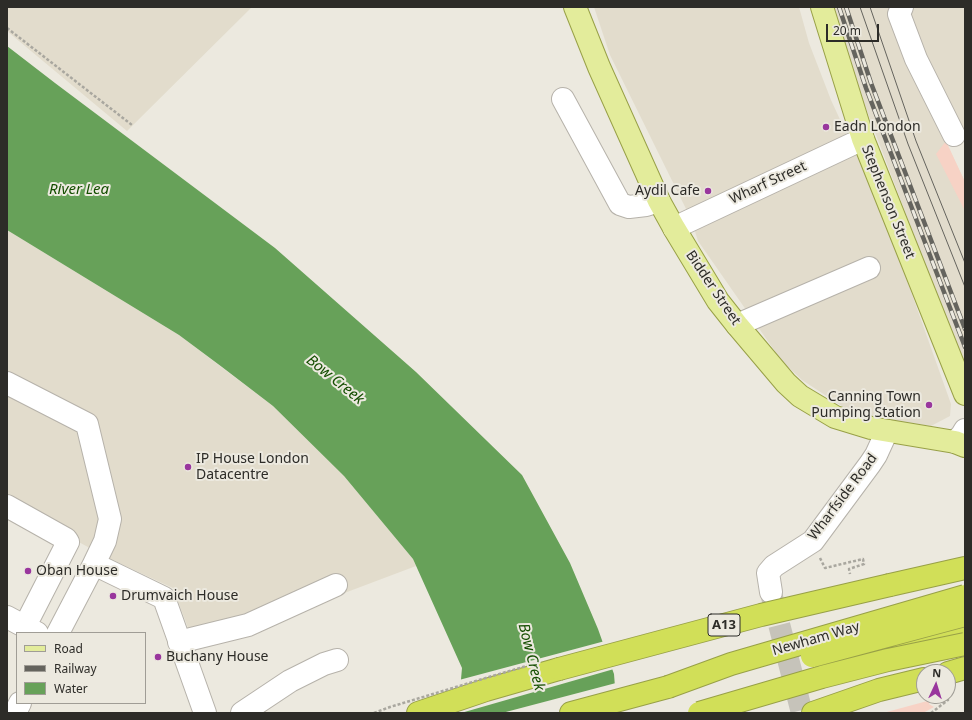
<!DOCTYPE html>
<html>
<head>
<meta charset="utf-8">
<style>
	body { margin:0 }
	#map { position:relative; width:972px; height:720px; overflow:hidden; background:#ece9df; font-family:"Noto Sans",sans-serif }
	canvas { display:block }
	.frame { position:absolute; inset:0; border:8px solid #2d2c28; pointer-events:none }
	.legend { position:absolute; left:16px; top:632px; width:130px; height:72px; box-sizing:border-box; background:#ece9df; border:1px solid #a09d96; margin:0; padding:5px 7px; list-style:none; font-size:12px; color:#2d2c28 }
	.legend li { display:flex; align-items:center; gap:8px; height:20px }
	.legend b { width:20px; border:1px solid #a09d96 }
	.north { position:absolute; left:916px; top:664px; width:40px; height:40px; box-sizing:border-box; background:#ece9df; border:1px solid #a09d96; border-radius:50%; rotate:4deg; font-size:11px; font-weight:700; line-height:16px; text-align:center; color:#2d2c28 }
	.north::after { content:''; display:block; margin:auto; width:14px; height:18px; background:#99369d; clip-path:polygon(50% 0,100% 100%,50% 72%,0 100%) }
	.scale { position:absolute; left:826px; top:24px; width:53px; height:18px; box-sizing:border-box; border:2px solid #2d2c28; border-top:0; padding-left:5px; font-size:12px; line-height:14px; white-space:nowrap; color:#2d2c28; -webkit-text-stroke:3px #ece9df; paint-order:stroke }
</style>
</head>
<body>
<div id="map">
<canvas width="972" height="720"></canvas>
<div class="frame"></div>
<ul class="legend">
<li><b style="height:5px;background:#e3ec9b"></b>Road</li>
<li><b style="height:5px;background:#65645e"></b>Railway</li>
<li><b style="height:11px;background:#67a159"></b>Water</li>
</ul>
<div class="north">N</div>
<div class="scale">20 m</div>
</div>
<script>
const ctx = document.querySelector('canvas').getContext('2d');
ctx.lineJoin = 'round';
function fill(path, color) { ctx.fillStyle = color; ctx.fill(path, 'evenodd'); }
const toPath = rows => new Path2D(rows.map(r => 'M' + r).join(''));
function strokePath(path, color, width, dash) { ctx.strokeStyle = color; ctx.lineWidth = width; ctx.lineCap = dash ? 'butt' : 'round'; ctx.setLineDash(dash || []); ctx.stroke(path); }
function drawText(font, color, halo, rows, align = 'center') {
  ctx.font = font + ' "Noto Sans",sans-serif'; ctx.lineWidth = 4; ctx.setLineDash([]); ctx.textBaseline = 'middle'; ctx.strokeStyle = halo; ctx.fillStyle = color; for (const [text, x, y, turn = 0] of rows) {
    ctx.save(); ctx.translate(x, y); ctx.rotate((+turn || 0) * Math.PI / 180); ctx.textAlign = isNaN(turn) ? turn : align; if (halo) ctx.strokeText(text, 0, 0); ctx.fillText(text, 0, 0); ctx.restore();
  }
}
const built = toPath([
	[7,7,252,7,127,131,7,31],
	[594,7,799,7,809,43,831,100,883,213,951,404,950,416,931,426,882,419,848,410,802,380,781,360,698,241,691,219,610,55],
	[832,7,965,7,965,132,946,142,965,182,965,364,936,294,884,156,862,98],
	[7,230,179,335,273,406,344,476,413,559,416,566,196,649,173,588,104,556,7,502]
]);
const green = toPath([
	[946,141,965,182,965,214,964,209,936,154],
	[931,700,929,704,934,707,923,713,883,713]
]);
const water = toPath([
	[7,46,55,83,275,248,416,372,522,475,570,563,598,629,614,674,617,713,458,713,462,668,413,559,344,476,273,406,222,367,179,335,7,230]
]);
const pier = toPath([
	[605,641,614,669,461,713,456,713,459,680],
	[616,683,619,713,502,713]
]);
const minorTunnel = toPath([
	[771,593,802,713]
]);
const path = toPath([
	[7,28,132,125],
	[820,558,825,568,863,559,864,564,849,569,850,574],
	[931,713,948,700,947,696]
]);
const minor = toPath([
	[902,7,899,14,916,59,954,135],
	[563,99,620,204,629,207,646,205,659,201],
	[674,228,863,139],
	[737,325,869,268],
	[7,383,87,424,110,519,105,541,94,564],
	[955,442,962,435,965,430],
	[7,506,66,539,68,542,25,626],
	[771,592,768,573,774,566,813,541,870,464,876,455,887,431],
	[7,617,37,633],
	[58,633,94,564,164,598,205,713],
	[179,642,248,625,336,585],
	[15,713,20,703],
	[242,713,290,681,324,664,337,660]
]);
const major = toPath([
	[575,7,599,67,659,201,674,228,718,301,737,325,786,383,800,396,835,417,871,428,955,442,965,446],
	[822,7,863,139,965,394]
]);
const highway = toPath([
	[890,585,965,568],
	[856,662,886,649,965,627],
	[948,673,965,668],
	[418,713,486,690,559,669],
	[571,713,668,687],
	[813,713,879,690,924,679]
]);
const tram = toPath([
	[860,7,908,144,965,287],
	[870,7,916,141,965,263]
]);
const rail = toPath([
	[839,7,866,88,965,347],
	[846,7,871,83,965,329]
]);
const pathBridge = toPath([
	[374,713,390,707,489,677,540,662]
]);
const highwayBridge = toPath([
	[812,656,965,615],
	[559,669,761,615,890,585],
	[668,687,731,664,965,596],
	[699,713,822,677,888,660,965,644]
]);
const markers = [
	[826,127,4,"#99369d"],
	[708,191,4,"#99369d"],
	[929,405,4,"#99369d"],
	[188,467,4,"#99369d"],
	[28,571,4,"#99369d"],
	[113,596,4,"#99369d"],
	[158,657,4,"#99369d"]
];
const shields = [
	[724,625,32]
];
const shieldNames = [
	["A13",724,625]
];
const poiNames = [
	["Eadn London",834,127],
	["Aydil Cafe",700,191,"right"],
	["Canning Town",921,397,"right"],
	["Pumping Station",921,413,"right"],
	["IP House London",196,459],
	["Datacentre",196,475],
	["Oban House",36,571],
	["Drumvaich House",121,596],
	["Buchany House",166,657]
];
const streetNames = [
	["Wharf Street",768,183,-25],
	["Stephenson Street",888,202,68],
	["Bidder Street",713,288,56],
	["Wharfside Road",843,497,-53],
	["Newham Way",816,639,-16]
];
const waterNames = [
	["River Lea",79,190],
	["Bow Creek",335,380,39],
	["Bow Creek",531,657,76]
];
fill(built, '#e2dccc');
fill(green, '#f7d2c5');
fill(water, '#67a159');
fill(pier, '#ece9df');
strokePath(minorTunnel, '#c6c3ba', 22, [22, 11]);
strokePath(minor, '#b6b2aa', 24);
strokePath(major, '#98a047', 24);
strokePath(highway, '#98a047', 24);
strokePath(path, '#a9a79f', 2.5, [3, 2]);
strokePath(minor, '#fff', 22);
strokePath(major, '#e3ec9b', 22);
strokePath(highway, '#d1df58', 22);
strokePath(tram, '#65645e', 1);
strokePath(rail, '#65645e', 4.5);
strokePath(rail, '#ece9df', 3, [9]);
strokePath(highwayBridge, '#98a047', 24, []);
strokePath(pathBridge, '#a9a79f', 2.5, [3, 2]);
strokePath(highwayBridge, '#d1df58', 22);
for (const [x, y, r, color] of markers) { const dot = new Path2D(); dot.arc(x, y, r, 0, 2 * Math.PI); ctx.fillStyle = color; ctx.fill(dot); strokePath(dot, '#ece9df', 1.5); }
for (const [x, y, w] of shields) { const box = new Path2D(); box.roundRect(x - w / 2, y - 11, w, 22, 3); ctx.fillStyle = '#ece9df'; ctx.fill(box); strokePath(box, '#2d2c28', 1); }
drawText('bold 13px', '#2d2c28', null, shieldNames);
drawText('14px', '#2d2c28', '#ece9df', poiNames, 'left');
drawText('14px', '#2d2c28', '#ece9df', streetNames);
drawText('italic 15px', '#144e00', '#ece9df', waterNames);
</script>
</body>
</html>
